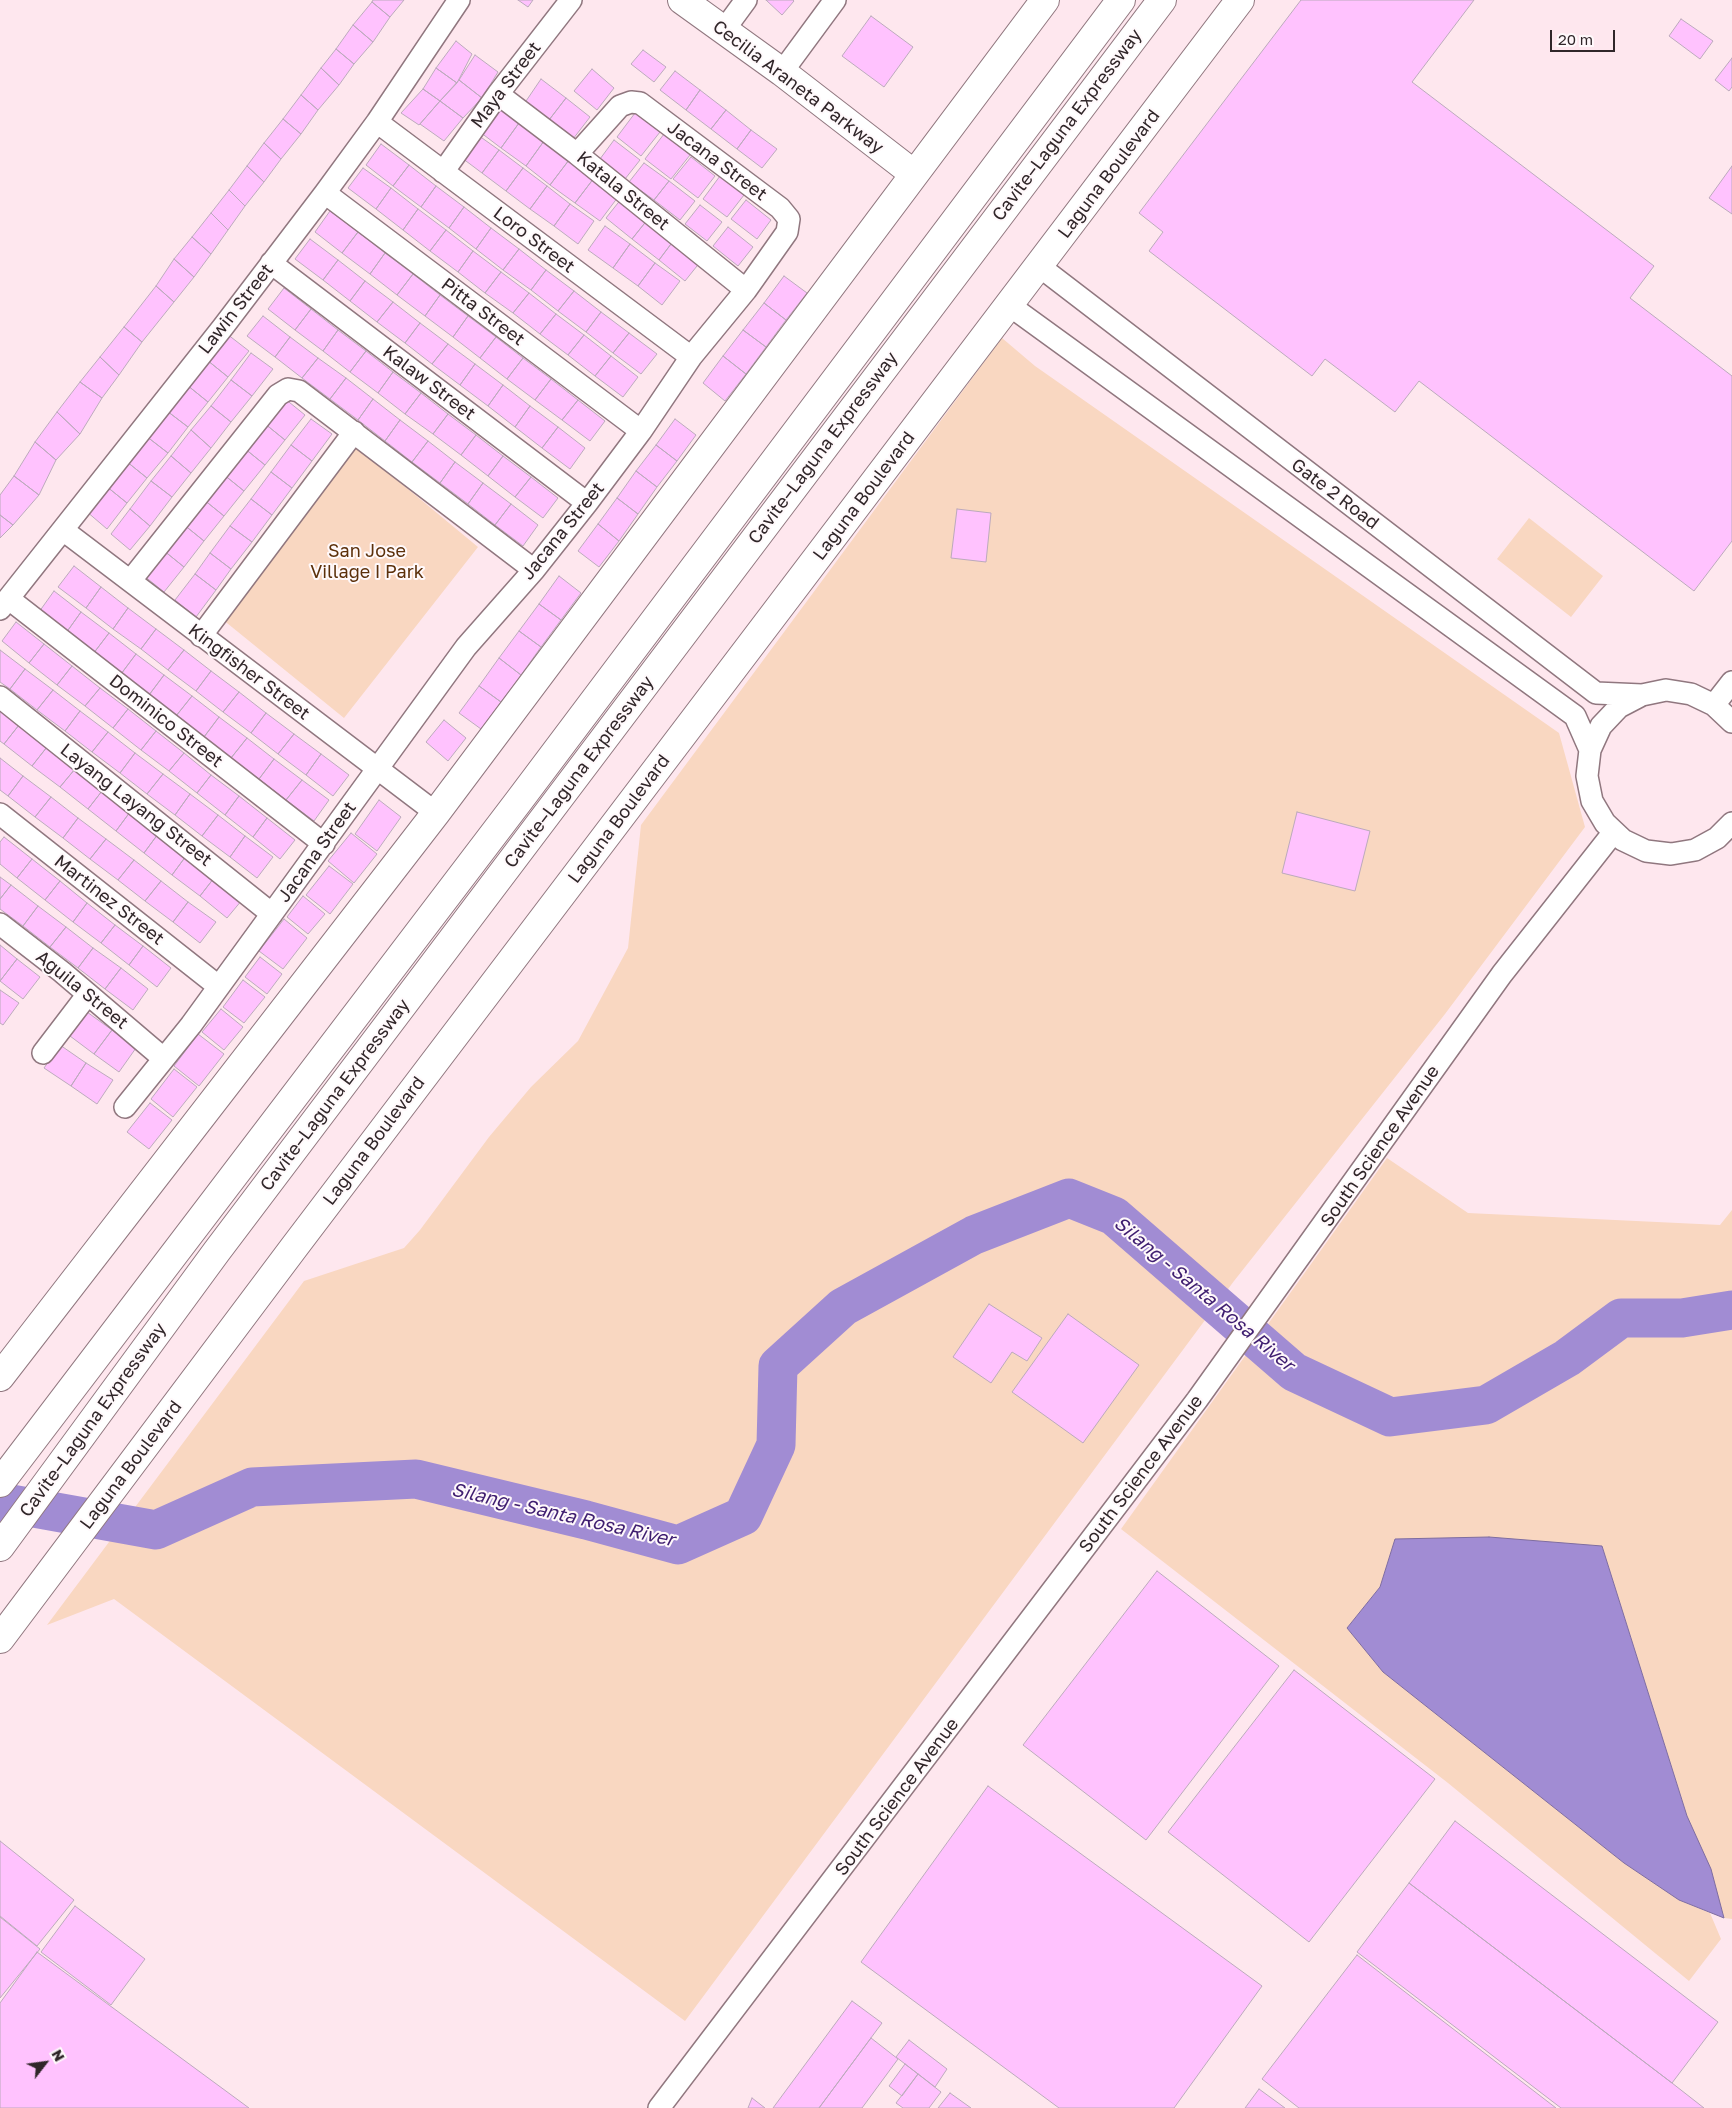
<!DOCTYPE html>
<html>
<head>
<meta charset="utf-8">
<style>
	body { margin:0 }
	#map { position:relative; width:1732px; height:2108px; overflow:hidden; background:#fee7ee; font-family:"Golos Text",sans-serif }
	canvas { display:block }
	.north { position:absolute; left:20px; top:2038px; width:50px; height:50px; -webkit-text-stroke:4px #fff9fb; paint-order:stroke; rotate:60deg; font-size:14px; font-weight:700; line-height:20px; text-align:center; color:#302629 }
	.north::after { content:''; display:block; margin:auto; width:18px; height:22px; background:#302629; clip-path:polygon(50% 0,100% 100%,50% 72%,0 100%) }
	.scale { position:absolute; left:1550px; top:30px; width:65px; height:22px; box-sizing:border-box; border:2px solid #302629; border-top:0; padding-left:6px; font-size:15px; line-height:18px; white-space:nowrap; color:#302629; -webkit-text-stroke:4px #fff9fb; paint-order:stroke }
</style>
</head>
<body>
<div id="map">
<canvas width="1732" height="2108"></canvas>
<div class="north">N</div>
<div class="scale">20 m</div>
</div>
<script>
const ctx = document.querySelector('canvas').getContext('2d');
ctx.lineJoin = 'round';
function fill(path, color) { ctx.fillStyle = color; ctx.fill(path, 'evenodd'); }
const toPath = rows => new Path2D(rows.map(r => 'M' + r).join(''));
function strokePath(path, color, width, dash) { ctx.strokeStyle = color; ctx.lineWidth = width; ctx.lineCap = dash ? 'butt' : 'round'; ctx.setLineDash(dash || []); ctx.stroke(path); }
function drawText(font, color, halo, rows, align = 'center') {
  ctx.font = font + ' "Golos Text",sans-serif'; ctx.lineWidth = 4; ctx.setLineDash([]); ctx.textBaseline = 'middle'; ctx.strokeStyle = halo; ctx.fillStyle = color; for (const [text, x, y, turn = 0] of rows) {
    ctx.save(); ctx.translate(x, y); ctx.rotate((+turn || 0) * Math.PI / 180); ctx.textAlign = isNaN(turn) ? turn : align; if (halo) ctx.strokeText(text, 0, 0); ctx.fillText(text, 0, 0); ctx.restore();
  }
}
const green = toPath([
	[1002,338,1035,366,1559,733,1585,827,1445,1014,1234,1281,685,2021,114,1599,47,1625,304,1281,404,1248,420,1230,489,1137,531,1087,578,1041,628,948,641,825],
	[356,446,478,547,344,718,222,619],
	[1529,518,1603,576,1571,617,1497,559],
	[1387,1158,1468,1213,1720,1225,1732,1210,1732,1919,1724,1918,1687,1816,1602,1546,1395,1539,1380,1587,1347,1628,1383,1672,1624,1863,1679,1900,1710,1913,1721,1939,1689,1981,1448,1783,1121,1529]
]);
const water = toPath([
	[1489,1537,1602,1546,1687,1816,1711,1869,1724,1918,1679,1900,1624,1863,1383,1672,1347,1628,1380,1587,1395,1539,1489,1537]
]);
const river = toPath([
	[0,1502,156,1530,252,1487,416,1479,586,1520,678,1545,743,1516,776,1445,778,1366,843,1307,974,1235,1069,1198,1114,1216,1294,1372,1390,1417,1486,1405,1567,1358,1621,1318,1682,1318,1732,1310]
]);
const building = toPath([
	[373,0,404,0,390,17,372,2,373,0],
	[518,0,533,0,528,7,518,0],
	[766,0,793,0,794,1,782,15,766,0],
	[1301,0,1474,0,1412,82,1654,266,1630,298,1732,376,1732,541,1694,591,1419,381,1395,412,1325,359,1312,376,1149,251,1163,232,1139,213,1301,0],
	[372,2,390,17,373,42,353,25,372,2],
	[871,16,913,47,884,87,842,56,871,16],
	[1681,19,1713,41,1700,59,1669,36,1681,19],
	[353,25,373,42,354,64,336,49,353,25],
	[456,41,472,54,457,83,436,68,456,41],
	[336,49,354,64,339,85,321,68,336,49],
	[643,50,666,67,654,82,631,64,643,50],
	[475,55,498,72,482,98,459,80,475,55],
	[1732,58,1732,87,1729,91,1715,80,1732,58],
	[321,68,339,85,318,110,301,95,321,68],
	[436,68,457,83,440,101,423,89,436,68],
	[592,69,614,88,597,110,574,91,592,69],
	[675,71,700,90,686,110,660,90,675,71],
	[541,79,566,98,549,120,524,104,541,79],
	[459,80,482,98,463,118,440,101,459,80],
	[423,89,440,101,419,125,401,113,423,89],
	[700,90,726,110,711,129,686,110,700,90],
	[301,95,318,110,301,134,283,119,301,95],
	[566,98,590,117,573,139,549,120,566,98],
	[440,101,463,118,444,141,420,124,440,101],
	[494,104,519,123,501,148,476,129,494,104],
	[726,110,751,130,737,149,711,129,726,110],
	[635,113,660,132,641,156,617,137,635,113],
	[283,119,301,134,281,159,264,143,283,119],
	[519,123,544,141,526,166,501,148,519,123],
	[751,130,777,149,762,168,737,149,751,130],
	[475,133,499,150,482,173,458,155,475,133],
	[664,134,690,155,671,179,645,159,664,134],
	[614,140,640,160,625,179,600,159,614,140],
	[544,141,569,160,550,185,526,166,544,141],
	[264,143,281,159,264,182,247,166,264,143],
	[381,144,409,165,393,186,366,165,381,144],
	[499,150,523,168,506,191,482,173,499,150],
	[691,157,715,176,698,198,673,179,691,157],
	[569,160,594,178,575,203,550,185,569,160],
	[644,163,669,181,654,200,629,182,644,163],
	[409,165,436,186,421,207,393,186,409,165],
	[247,166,264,182,245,206,229,190,247,166],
	[1732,166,1732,214,1709,198,1732,166],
	[363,168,391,188,376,209,348,188,363,168],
	[523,168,547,186,530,209,506,191,523,168],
	[720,176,744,195,727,217,703,199,720,176],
	[594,178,618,197,600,221,575,203,594,178],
	[669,181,695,201,680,220,654,200,669,181],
	[436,186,464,207,449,228,421,207,436,186],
	[547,186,570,204,554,226,530,209,547,186],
	[391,188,418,209,403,230,376,209,391,188],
	[229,190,245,206,228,230,211,213,229,190],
	[622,198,648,219,632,239,606,218,622,198],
	[746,200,771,220,757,239,731,219,746,200],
	[570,204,594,221,578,244,554,226,570,204],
	[700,205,722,222,707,241,685,224,700,205],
	[464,207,491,228,476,249,449,228,464,207],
	[418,209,446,230,430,251,403,230,418,209],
	[330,211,358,232,342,253,315,232,330,211],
	[211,213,228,230,211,254,192,237,211,213],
	[648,219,674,240,659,260,632,239,648,219],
	[605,226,630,244,613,268,588,250,605,226],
	[728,227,753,247,738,266,713,246,728,227],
	[491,228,519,249,503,270,476,249,491,228],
	[446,230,473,251,458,272,430,251,446,230],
	[358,232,385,253,370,274,342,253,358,232],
	[192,237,211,254,194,277,174,259,192,237],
	[310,239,338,260,323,280,295,259,310,239],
	[674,240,701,261,685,281,659,260,674,240],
	[630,244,655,263,638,286,613,268,630,244],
	[519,249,546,270,531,290,503,270,519,249],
	[473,251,501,272,485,293,458,272,473,251],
	[385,253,413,274,397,295,370,274,385,253],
	[174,259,194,277,174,302,156,286,174,259],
	[338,260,365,281,350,301,323,280,338,260],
	[655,263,680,281,662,305,638,286,655,263],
	[546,270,574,291,558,311,531,290,546,270],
	[501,272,529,293,513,313,485,293,501,272],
	[413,274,440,295,425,316,397,295,413,274],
	[784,276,807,293,786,320,764,303,784,276],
	[365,281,393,302,377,322,350,301,365,281],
	[156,286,174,302,142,342,124,327,156,286],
	[284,288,311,309,295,330,268,309,284,288],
	[574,291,601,312,586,332,558,311,574,291],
	[529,293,556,314,540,334,513,313,529,293],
	[440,295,468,316,453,337,425,316,440,295],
	[393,302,420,323,405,343,377,322,393,302],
	[764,303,786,320,766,347,743,330,764,303],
	[311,309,338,330,323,351,295,330,311,309],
	[601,312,629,333,613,353,586,332,601,312],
	[556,314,584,335,568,355,540,334,556,314],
	[263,316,290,337,275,357,247,336,263,316],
	[468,316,496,337,480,358,453,337,468,316],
	[420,323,448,344,432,364,405,343,420,323],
	[124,327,142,342,119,375,100,357,124,327],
	[338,330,366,351,350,372,323,351,338,330],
	[743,330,766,347,746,374,723,356,743,330],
	[629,333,657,354,641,374,613,353,629,333],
	[227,334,249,351,228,377,207,360,227,334],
	[584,335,611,356,595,376,568,355,584,335],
	[290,337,318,358,302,378,275,357,290,337],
	[496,337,523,358,507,379,480,358,496,337],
	[448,344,475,364,460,385,432,364,448,344],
	[366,351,393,372,378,393,350,372,366,351],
	[251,353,273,369,252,396,231,380,251,353],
	[611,356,638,377,623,397,595,376,611,356],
	[723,356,746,374,725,401,703,383,723,356],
	[100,357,119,375,102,398,80,382,100,357],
	[318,358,346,378,330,399,302,378,318,358],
	[523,358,551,379,535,400,507,379,523,358],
	[207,360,228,377,208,402,187,385,207,360],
	[475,364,503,385,488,406,460,385,475,364],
	[393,372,421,393,405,414,378,393,393,372],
	[346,378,373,399,358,420,330,399,346,378],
	[551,379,578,400,562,420,535,400,551,379],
	[231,380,252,396,231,422,211,406,231,380],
	[80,382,102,398,80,434,57,412,80,382],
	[187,385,208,402,188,427,167,411,187,385],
	[503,385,530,406,515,427,488,406,503,385],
	[421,393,448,414,433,434,405,414,421,393],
	[284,398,305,415,285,440,264,423,284,398],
	[373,399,400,420,385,441,358,420,373,399],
	[578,400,605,421,590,441,562,420,578,400],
	[211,406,231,422,211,448,191,430,211,406],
	[530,406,558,427,542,448,515,427,530,406],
	[167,411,188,427,168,453,146,436,167,411],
	[57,412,80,434,56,460,35,442,57,412],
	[448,414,476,435,461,455,433,434,448,414],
	[311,419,332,434,312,461,291,445,311,419],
	[675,419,696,435,677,461,656,445,675,419],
	[400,420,428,441,412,462,385,441,400,420],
	[264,423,285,440,265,465,244,448,264,423],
	[558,427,585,448,570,469,542,448,558,427],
	[191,430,211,448,191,473,171,456,191,430],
	[476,435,503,456,488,476,461,455,476,435],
	[146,436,168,453,147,478,126,461,146,436],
	[428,441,455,462,440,483,412,462,428,441],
	[35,442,56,460,39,495,14,476,35,442],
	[291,445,312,461,292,488,271,472,291,445],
	[656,445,677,461,657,487,636,471,656,445],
	[244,448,265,465,244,491,223,474,244,448],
	[171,456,191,473,172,497,151,481,171,456],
	[503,456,531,477,515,497,488,476,503,456],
	[126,461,147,478,127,503,106,486,126,461],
	[455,462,483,483,468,504,440,483,455,462],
	[636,471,657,487,638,514,617,498,636,471],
	[271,472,292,488,272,515,251,499,271,472],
	[223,474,244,491,224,516,203,499,223,474],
	[14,476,39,495,13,525,0,515,0,495,14,476],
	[531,477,558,498,543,518,515,497,531,477],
	[151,481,172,497,150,526,130,509,151,481],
	[483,483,511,504,495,525,468,504,483,483],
	[106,486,127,503,107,529,86,511,106,486],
	[617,498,638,514,619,541,598,524,617,498],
	[203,499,224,516,204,541,183,524,203,499],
	[251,499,272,515,252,542,230,526,251,499],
	[511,504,538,525,523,546,495,525,511,504],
	[130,509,150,526,130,550,111,534,130,509],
	[957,509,991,513,986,562,951,558,957,509],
	[0,515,13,525,0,538,0,515],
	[183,524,204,541,184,567,163,550,183,524],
	[598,524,619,541,599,567,578,551,598,524],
	[230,526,252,542,231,569,210,553,230,526],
	[163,550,184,567,164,592,143,575,163,550],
	[210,553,231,569,216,590,195,574,210,553],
	[74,566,101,587,86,608,58,587,74,566],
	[195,574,216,590,196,617,175,600,195,574],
	[559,576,581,593,561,620,539,604,559,576],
	[101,587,128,608,113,629,86,608,101,587],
	[54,591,81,612,66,633,39,612,54,591],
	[539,604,561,620,541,647,519,631,539,604],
	[128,608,156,629,141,649,113,629,128,608],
	[81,612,109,633,93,654,66,633,81,612],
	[16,622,44,644,29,663,2,641,16,622],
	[156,629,184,650,168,670,141,649,156,629],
	[519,631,541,647,521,675,499,658,519,631],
	[109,633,136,654,121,674,93,654,109,633],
	[44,644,72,666,57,685,29,663,44,644],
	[0,650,25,669,10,689,0,682,0,650],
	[184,650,211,671,196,691,168,670,184,650],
	[136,654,164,675,149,695,121,674,136,654],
	[499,658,521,675,501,702,479,686,499,658],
	[72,666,100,688,85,706,57,685,72,666],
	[25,669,53,690,37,710,10,689,25,669],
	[211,671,239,692,223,712,196,691,211,671],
	[164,675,192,696,176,716,149,695,164,675],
	[479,686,501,702,481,729,459,713,479,686],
	[100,688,128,709,113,728,85,706,100,688],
	[53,690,80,711,65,731,37,710,53,690],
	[239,692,266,713,251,733,223,712,239,692],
	[192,696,219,717,204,737,176,716,192,696],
	[128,709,156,731,141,750,113,728,128,709],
	[0,711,19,725,4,744,0,741,0,711],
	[80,711,108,732,92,752,65,731,80,711],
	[266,713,294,734,278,754,251,733,266,713],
	[219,717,247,738,231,758,204,737,219,717],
	[444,720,466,738,448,761,426,742,444,720],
	[19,725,47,747,32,766,4,744,19,725],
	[156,731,184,753,169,771,141,750,156,731],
	[108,732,135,753,120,773,92,752,108,732],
	[294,734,321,754,306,775,278,754,294,734],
	[247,738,274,759,259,779,231,758,247,738],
	[47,747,75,769,60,787,32,766,47,747],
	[135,753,163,774,147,794,120,773,135,753],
	[184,753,211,775,197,793,169,771,184,753],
	[321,754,349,775,333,796,306,775,321,754],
	[0,758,23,776,8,796,0,790,0,758],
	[274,759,302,780,286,800,259,779,274,759],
	[75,769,102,791,88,809,60,787,75,769],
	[163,774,190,794,175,815,147,794,163,774],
	[211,775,239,796,225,815,197,793,211,775],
	[23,776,51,797,35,817,8,796,23,776],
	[302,780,329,800,314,821,286,800,302,780],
	[102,791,130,812,116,831,88,809,102,791],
	[190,794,218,815,202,836,175,815,190,794],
	[239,796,267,818,253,837,225,815,239,796],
	[51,797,78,818,63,838,35,817,51,797],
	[379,800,401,817,377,851,355,834,379,800],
	[130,812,158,834,144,853,116,831,130,812],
	[1297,812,1370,831,1355,891,1282,873,1297,812],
	[218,815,245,836,230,857,202,836,218,815],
	[78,818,106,839,90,859,63,838,78,818],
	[267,818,295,840,280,859,253,837,267,818],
	[351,833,377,854,354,883,328,861,351,833],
	[158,834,186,856,172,875,144,853,158,834],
	[245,836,273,857,257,878,230,857,245,836],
	[4,837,32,859,17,878,0,864,0,842,4,837],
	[106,839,134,860,118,880,90,859,106,839],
	[186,856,214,878,200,896,172,875,186,856],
	[32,859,60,881,45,900,17,878,32,859],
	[134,860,161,881,145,901,118,880,134,860],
	[329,866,353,884,330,914,306,895,329,866],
	[0,877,11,885,0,899,0,877],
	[214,878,242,900,227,918,200,896,214,878],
	[60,881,87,903,73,922,45,900,60,881],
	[161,881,188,902,173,922,145,901,161,881],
	[11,885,38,906,23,926,0,909,0,899,11,885],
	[303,896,325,914,308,934,287,917,303,896],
	[188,902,216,922,200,943,173,922,188,902],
	[87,903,115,925,101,943,73,922,87,903],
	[38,906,66,927,50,947,23,926,38,906],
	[284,919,307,938,283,969,259,951,284,919],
	[115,925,143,946,129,965,101,943,115,925],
	[66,927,93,948,78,968,50,947,66,927],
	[0,945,17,959,0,981,0,945],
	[143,946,171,968,157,987,129,965,143,946],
	[93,948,121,968,105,989,78,968,93,948],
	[260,957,282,974,267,994,245,977,260,957],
	[17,959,40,977,23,999,0,981,17,959],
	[121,968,148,989,133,1010,105,989,121,968],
	[243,980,265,997,244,1023,223,1007,243,980],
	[0,990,19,1003,3,1025,0,1023,0,990],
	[221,1009,243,1027,224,1050,202,1032,221,1009],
	[87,1012,112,1030,94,1054,70,1036,87,1012],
	[112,1030,136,1048,119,1072,94,1054,112,1030],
	[198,1034,224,1054,199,1086,174,1066,198,1034],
	[60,1045,86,1063,71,1086,44,1068,60,1045],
	[86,1063,113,1080,97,1104,71,1086,86,1063],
	[174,1069,197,1087,173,1117,151,1099,174,1069],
	[150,1103,172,1120,149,1149,127,1132,150,1103],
	[989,1304,1042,1338,1027,1361,1012,1352,991,1383,953,1357,989,1304],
	[1068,1314,1139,1365,1083,1443,1012,1392,1068,1314],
	[1157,1571,1279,1666,1146,1840,1023,1745,1157,1571],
	[1294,1670,1435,1779,1309,1942,1168,1832,1294,1670],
	[988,1786,1262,1986,1174,2108,1059,2108,861,1962,988,1786],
	[1455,1821,1718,2022,1672,2083,1409,1883,1455,1821],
	[0,1841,74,1900,37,1946,0,1916,0,1841],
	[1409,1883,1672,2083,1704,2108,1561,2108,1357,1952,1409,1883],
	[75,1906,145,1959,111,2005,41,1952,75,1906],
	[0,1917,40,1949,0,1998,0,1917],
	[37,1952,249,2108,0,2108,0,2003,37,1952],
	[1357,1955,1556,2108,1299,2108,1262,2079,1357,1955],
	[852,2001,882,2023,819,2108,773,2108,852,2001],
	[871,2038,898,2059,862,2108,819,2108,871,2038],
	[909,2040,947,2069,935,2087,896,2057,909,2040],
	[905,2064,918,2074,902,2096,889,2086,905,2064],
	[918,2074,941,2092,929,2108,903,2108,896,2103,918,2074],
	[1259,2089,1285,2108,1245,2108,1259,2089],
	[950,2093,971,2108,938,2108,950,2093],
	[752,2098,765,2108,748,2108,752,2098]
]);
const street = toPath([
	[724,30,746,0],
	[782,72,835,0],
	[498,94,577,154,746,290],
	[377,122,691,357],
	[443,172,498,94,571,0],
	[325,193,641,431],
	[271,263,587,503],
	[1039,266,1596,693,1642,695],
	[1009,305,1575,716,1590,750],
	[63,530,436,813],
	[131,580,278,395,288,389,299,391,534,570],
	[9,599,324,844],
	[0,609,223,327,325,193,377,122,459,0],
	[201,636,354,432],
	[0,697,272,914],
	[1714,705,1732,682],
	[1732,722,1714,705,1691,694,1666,690,1642,695,1619,707,1601,726,1590,750,1587,776,1592,801,1605,823,1623,840,1646,851,1671,854,1695,850,1717,838,1732,823],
	[0,814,218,986],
	[0,924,62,972,163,1058],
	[43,1053,88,994],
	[125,1107,191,1025,466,647,534,570,587,503,641,431,691,357,746,290,787,232,789,219,780,208,640,103,631,102,620,106,577,154],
	[659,2108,1197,1400,1502,974,1613,833]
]);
const secondary = toPath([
	[682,0,782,72,914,174],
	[0,1377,436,813,1045,0],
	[0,1639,295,1246,1240,0]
]);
const highway = toPath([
	[0,1483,518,802,1121,0],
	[0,1547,217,1251,1162,0]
]);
const streetNames = [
	["Maya Street",506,85,-53],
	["Cecilia Araneta Parkway",798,87,37],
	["Cavite–Laguna Expressway",1067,125,-53],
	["Jacana Street",717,161,37],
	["Laguna Boulevard",1109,174,-53],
	["Katala Street",623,191,39],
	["Loro Street",534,240,37],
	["Lawin Street",236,309,-52],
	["Pitta Street",483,312,37],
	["Kalaw Street",429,383,37],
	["Cavite–Laguna Expressway",823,448,-53],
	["Gate 2 Road",1335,494,37],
	["Laguna Boulevard",864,496,-53],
	["Jacana Street",563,531,-51],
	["Kingfisher Street",249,672,37],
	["Dominico Street",166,721,38],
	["Cavite–Laguna Expressway",579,772,-53],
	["Layang Layang Street",136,805,38],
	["Laguna Boulevard",619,819,-53],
	["Jacana Street",317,852,-54],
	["Martinez Street",109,900,38],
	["Aguila Street",82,990,39],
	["Cavite–Laguna Expressway",335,1095,-53],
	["Laguna Boulevard",374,1141,-53],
	["South Science Avenue",1380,1146,-55],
	["Cavite–Laguna Expressway",93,1420,-54],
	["Laguna Boulevard",131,1465,-53],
	["South Science Avenue",1141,1474,-53],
	["South Science Avenue",897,1797,-53]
];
const parkNames = [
	["San Jose",367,551],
	["Village I Park",367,572]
];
const waterNames = [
	["Silang - Santa Rosa River",1204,1294,40],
	["Silang - Santa Rosa River",563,1515,13]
];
fill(green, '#f9d7c1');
fill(water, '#a18cd3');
strokePath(water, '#7f6da0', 1);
strokePath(river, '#a18cd3', 39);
fill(building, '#ffc2fe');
strokePath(building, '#bcaabc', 1);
strokePath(street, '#90777f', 24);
strokePath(secondary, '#90777f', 30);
strokePath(highway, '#90777f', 30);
strokePath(street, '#fff', 21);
strokePath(secondary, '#fff', 28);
strokePath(highway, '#fff', 28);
drawText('18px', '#302629', '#fff9fb', streetNames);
drawText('18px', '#5c300a', '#fff9fb', parkNames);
drawText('italic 19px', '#3f1e70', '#fff9fb', waterNames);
</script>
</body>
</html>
